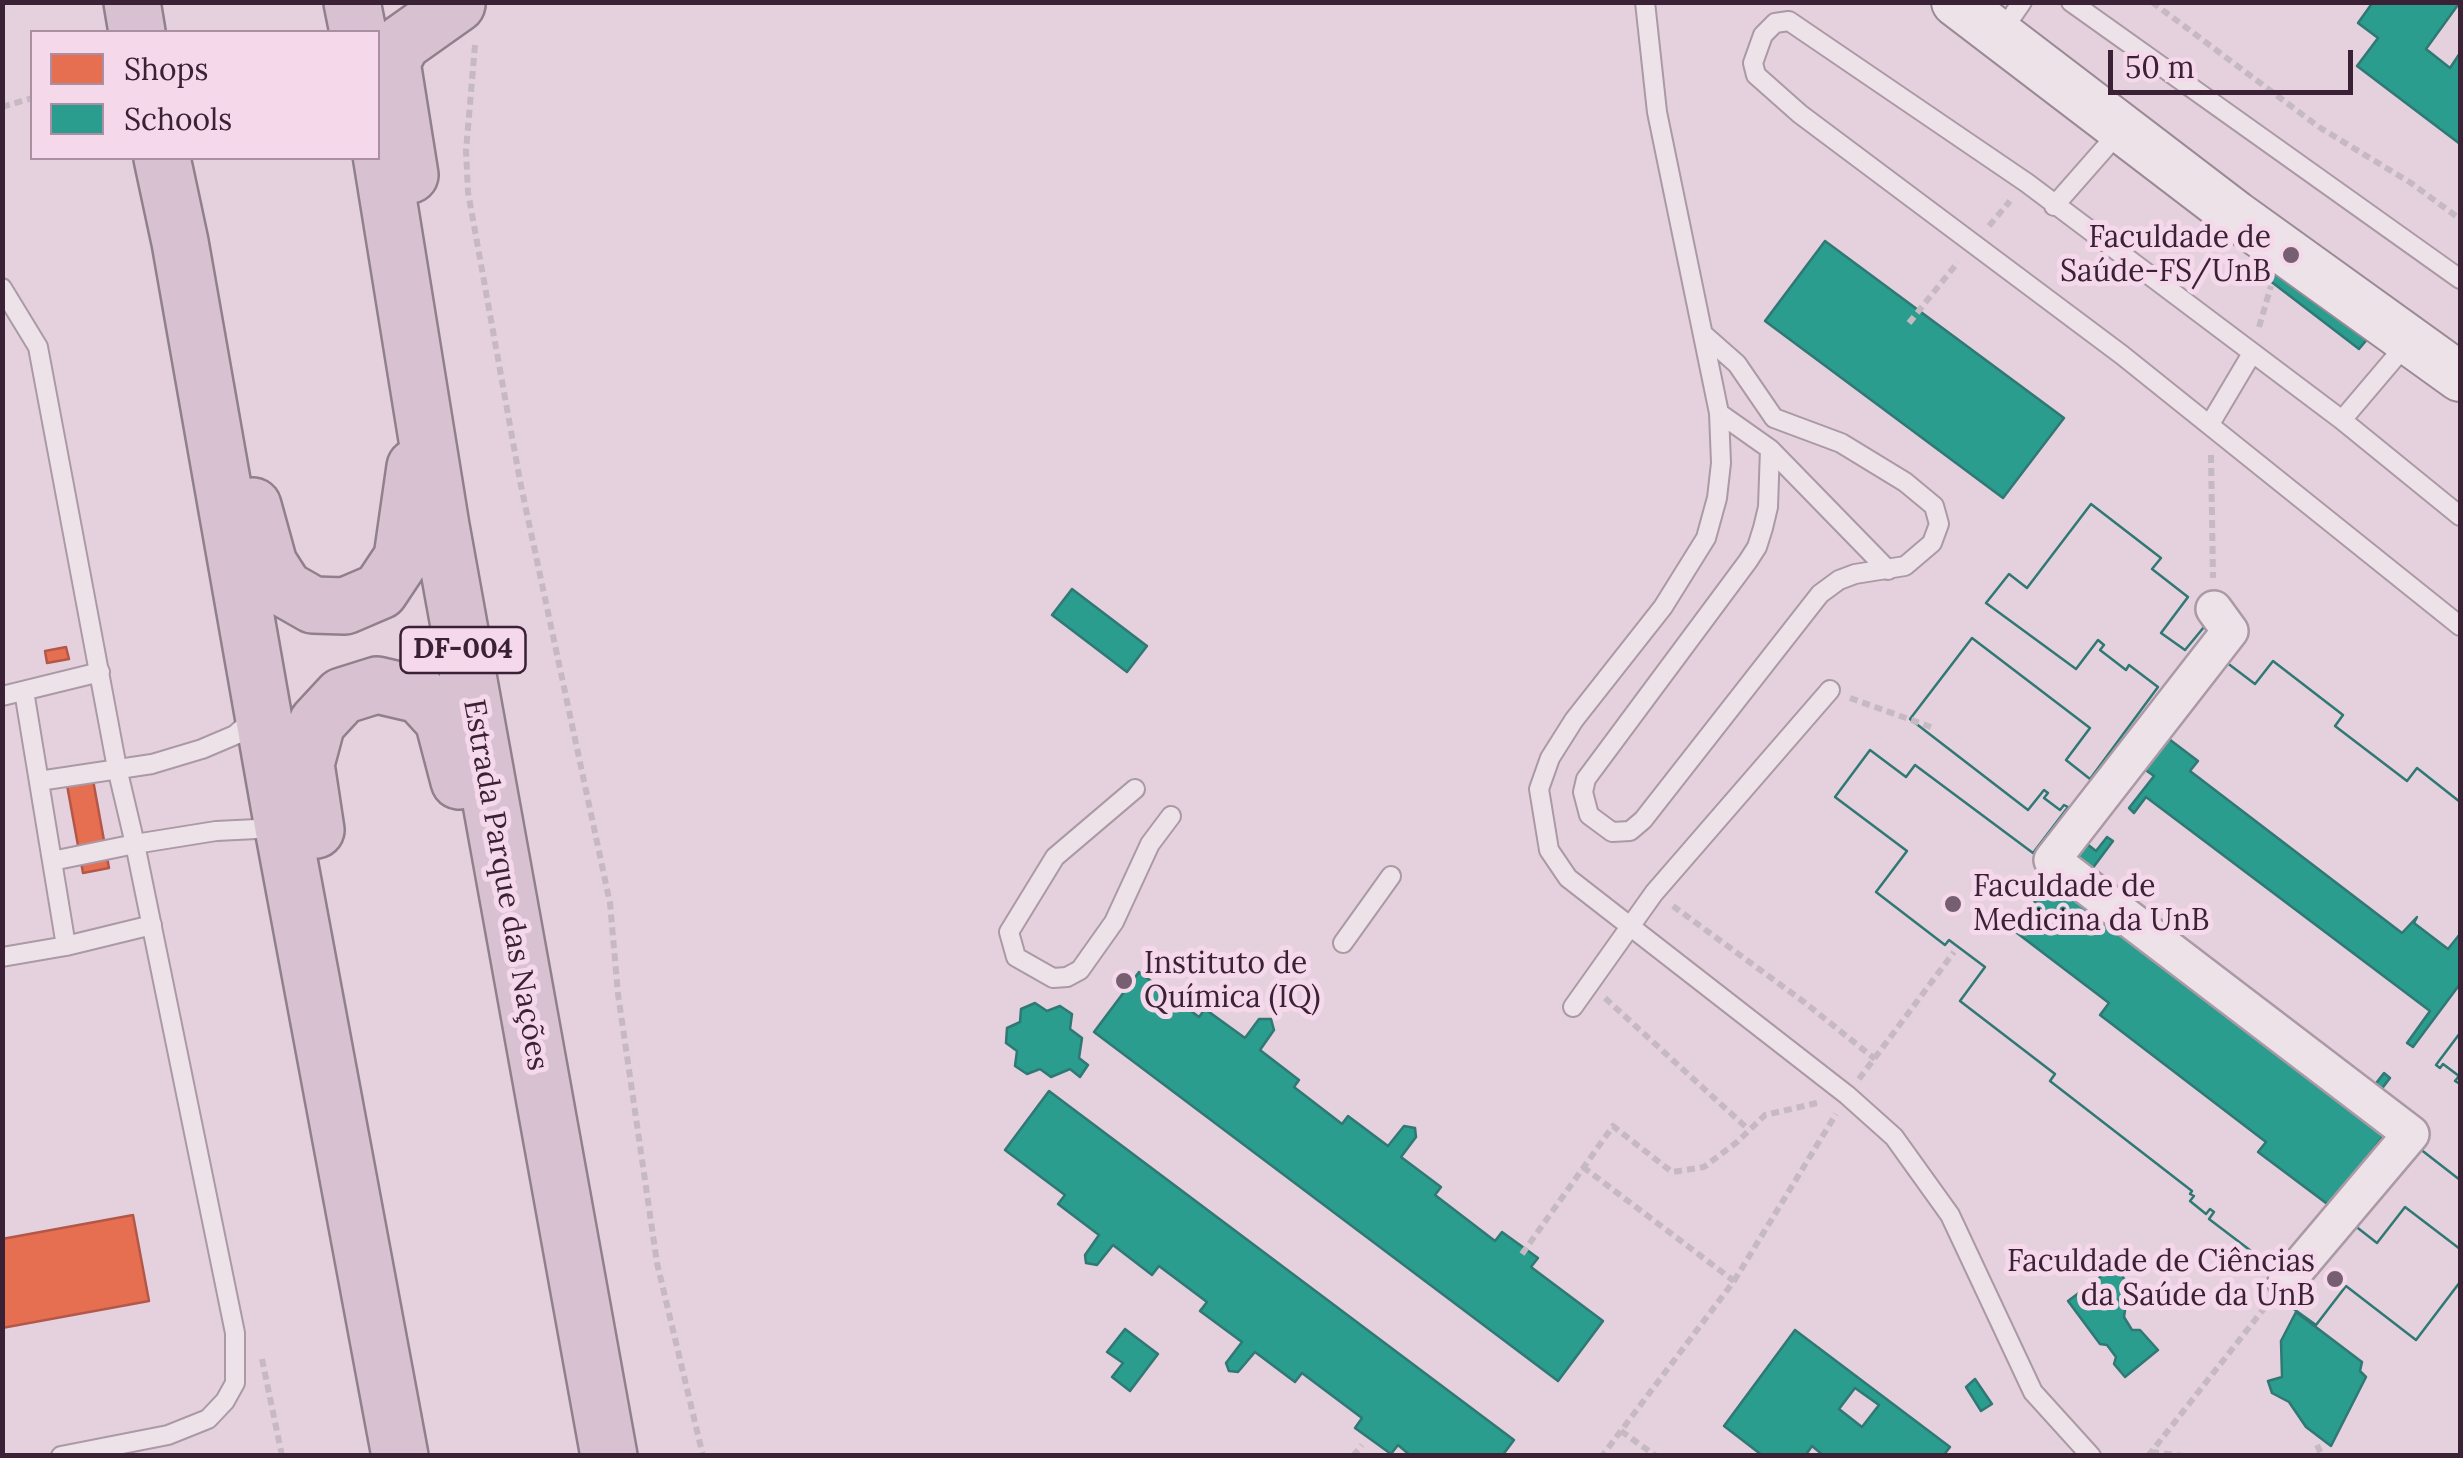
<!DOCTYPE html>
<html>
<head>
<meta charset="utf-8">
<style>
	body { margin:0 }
	#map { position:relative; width:2463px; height:1458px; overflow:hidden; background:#e5d1de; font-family:Lora,serif }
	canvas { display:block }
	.frame { position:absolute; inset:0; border:5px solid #3a2136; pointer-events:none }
	.legend { position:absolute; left:30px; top:30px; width:350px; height:130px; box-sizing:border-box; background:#f5d8ea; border:2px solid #aa8fa2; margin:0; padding:12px 18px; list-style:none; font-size:30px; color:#3a2136 }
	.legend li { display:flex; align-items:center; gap:20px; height:50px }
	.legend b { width:50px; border:2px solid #aa8fa2 }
	.scale { position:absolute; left:2108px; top:50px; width:245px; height:45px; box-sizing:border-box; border:5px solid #3a2136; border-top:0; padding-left:12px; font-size:30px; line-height:35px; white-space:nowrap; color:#3a2136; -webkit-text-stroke:8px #f5d8ea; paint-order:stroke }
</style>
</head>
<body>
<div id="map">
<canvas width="2463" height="1458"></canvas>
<div class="frame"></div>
<ul class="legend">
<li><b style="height:28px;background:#e76f51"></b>Shops</li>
<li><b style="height:28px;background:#2a9d8f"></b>Schools</li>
</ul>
<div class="scale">50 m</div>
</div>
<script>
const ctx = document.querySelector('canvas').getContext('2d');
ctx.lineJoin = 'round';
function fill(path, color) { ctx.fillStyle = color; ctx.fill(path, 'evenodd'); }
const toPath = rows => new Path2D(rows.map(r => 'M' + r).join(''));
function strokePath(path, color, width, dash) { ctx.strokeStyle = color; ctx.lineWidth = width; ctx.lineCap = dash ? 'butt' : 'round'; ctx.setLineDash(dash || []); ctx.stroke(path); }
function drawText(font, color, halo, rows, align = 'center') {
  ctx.font = font + ' Lora,serif'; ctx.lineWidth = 10; ctx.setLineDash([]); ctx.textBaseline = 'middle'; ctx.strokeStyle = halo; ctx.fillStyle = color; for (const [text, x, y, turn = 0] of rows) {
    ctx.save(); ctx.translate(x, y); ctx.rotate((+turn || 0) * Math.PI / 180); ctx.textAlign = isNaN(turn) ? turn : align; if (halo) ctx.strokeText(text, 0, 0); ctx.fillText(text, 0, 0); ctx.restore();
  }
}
const shops = toPath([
	[66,647,69,659,47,663,45,651,66,647],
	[91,769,109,868,83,873,65,774,91,769],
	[133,1215,149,1301,2,1328,2,1239,133,1215]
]);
const schools = toPath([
	[2373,2,2460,2,2426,49,2450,68,2460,53,2460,144,2357,66,2378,38,2358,23,2373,2],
	[1825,241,2064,418,2003,498,1765,321,1825,241],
	[2280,266,2370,336,2359,349,2269,280,2280,266],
	[2091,504,2161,558,2152,569,2188,597,2161,633,2185,650,2204,627,2227,645,2218,656,2255,684,2273,661,2343,715,2335,726,2407,781,2417,768,2460,802,2460,934,2448,949,2414,923,2417,917,2402,933,2190,771,2198,761,2161,733,2137,764,2154,776,2129,808,2134,813,2146,797,2430,1011,2407,1043,2413,1047,2460,984,2460,1033,2436,1065,2440,1068,2443,1064,2459,1076,2455,1081,2460,1084,2460,1180,2415,1145,2354,1225,2377,1243,2405,1207,2460,1249,2460,1282,2416,1340,2346,1286,2316,1325,2291,1307,2326,1260,2280,1273,2209,1219,2214,1212,2210,1209,2206,1214,2190,1201,2194,1196,2190,1194,2192,1191,2050,1081,2055,1074,1960,1001,1985,967,1949,940,1945,945,1876,892,1907,851,1835,797,1870,750,1906,777,1915,765,2033,853,2068,807,2064,805,2060,810,2044,798,2048,793,2044,790,2028,810,1910,719,1972,638,2090,728,2066,760,2090,779,2158,687,2129,665,2126,670,2100,650,2104,645,2098,640,2076,669,1986,603,2009,574,2027,588,2091,504],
	[2107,837,2113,841,2083,881,2366,1096,2384,1073,2390,1078,2374,1099,2397,1118,2330,1206,2258,1152,2266,1142,2100,1015,2109,1003,2013,930,2082,840,2096,851,2107,837],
	[2091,504,2161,558,2152,569,2188,597,2161,633,2185,650,2204,627,2227,645,2218,656,2255,684,2273,661,2343,715,2335,726,2407,781,2417,768,2460,802,2460,1033,2436,1065,2440,1068,2443,1064,2459,1076,2455,1081,2460,1084,2460,1180,2415,1145,2354,1225,2377,1243,2405,1207,2460,1249,2460,1282,2416,1340,2346,1286,2316,1325,2291,1307,2326,1260,2280,1273,2209,1219,2214,1212,2210,1209,2206,1214,2190,1201,2194,1196,2190,1194,2192,1191,2050,1081,2055,1074,1960,1001,1985,967,1949,940,1945,945,1876,892,1907,851,1835,797,1870,750,1906,777,1915,765,2033,853,2068,807,2064,805,2060,810,2044,798,2048,793,2044,790,2028,810,1910,719,1972,638,2090,728,2066,760,2090,779,2158,687,2129,665,2126,670,2100,650,2104,645,2098,640,2076,669,1986,603,2009,574,2027,588,2091,504],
	[1072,589,1147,646,1127,672,1052,615,1072,589],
	[1139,972,1199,1017,1205,1009,1245,1038,1259,1019,1271,1019,1274,1030,1260,1050,1299,1080,1294,1087,1342,1124,1348,1116,1388,1146,1404,1126,1415,1128,1416,1137,1401,1157,1441,1187,1435,1195,1495,1241,1502,1232,1538,1258,1531,1267,1603,1321,1558,1381,1094,1032,1139,972],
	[1035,1003,1047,1011,1060,1006,1072,1014,1070,1029,1082,1038,1079,1058,1088,1065,1080,1077,1070,1069,1051,1077,1040,1069,1027,1074,1015,1066,1017,1051,1006,1043,1007,1028,1020,1022,1021,1009,1035,1003],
	[1049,1091,1514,1440,1502,1456,1411,1456,1398,1445,1391,1454,1355,1428,1362,1418,1302,1373,1295,1382,1255,1352,1238,1372,1229,1371,1226,1363,1242,1342,1200,1311,1207,1302,1159,1266,1152,1275,1113,1245,1097,1265,1086,1263,1085,1255,1099,1235,1058,1204,1065,1195,1005,1150,1049,1091],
	[2115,1266,2132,1290,2119,1300,2125,1310,2124,1317,2132,1330,2140,1330,2158,1350,2125,1377,2114,1364,2116,1357,2107,1345,2100,1344,2068,1301,2115,1266],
	[2296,1312,2362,1362,2360,1371,2366,1377,2331,1446,2306,1427,2289,1402,2272,1393,2268,1381,2282,1377,2281,1341,2296,1312],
	[1125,1329,1158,1354,1130,1391,1112,1377,1123,1363,1107,1352,1125,1329],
	[1795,1330,1950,1447,1943,1456,1824,1456,1812,1446,1805,1456,1763,1456,1724,1426,1795,1330],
	[1855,1388,1879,1405,1862,1427,1839,1409,1855,1388],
	[1975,1379,1992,1404,1981,1411,1966,1387,1975,1379]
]);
const path = toPath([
	[2152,2,2319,127,2411,183,2460,219],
	[475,45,466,151,468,192,520,481,610,903,618,994,657,1263,703,1456],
	[2,107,32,98],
	[1989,226,2010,201],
	[1909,323,1958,262],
	[2259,327,2271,286],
	[2211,455,2213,578],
	[1850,698,1931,727],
	[1673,906,1804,1002,1875,1059],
	[1605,998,1748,1129],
	[1859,1079,1954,952],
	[1583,1167,1734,1281,1602,1456],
	[1522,1254,1613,1126,1672,1172,1704,1167,1737,1142,1765,1115,1817,1103],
	[1734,1281,1836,1114],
	[262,1359,282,1456],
	[1621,1431,1656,1456],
	[2317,1445,2322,1456],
	[2151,1452,2184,1456],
	[1353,1456,1362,1445],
	[2148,1456,2266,1306]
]);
const lane = toPath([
	[1645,2,1657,112,1719,413,1721,463,1717,498,1706,538,1663,607,1574,720,1550,758,1539,789,1549,850,1568,878,1847,1095,1894,1137,1950,1215,2033,1392,2091,1456],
	[2071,2,2460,279],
	[2000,34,2022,2],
	[2054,206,2119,132],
	[2,288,38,347,117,768,135,844,52,861],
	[1703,334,1737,364,1774,418,1841,443,1905,482,1934,506,1939,524,1932,543,1905,566,1855,574,1839,580,1820,594,1643,820,1630,831,1612,832,1589,815,1583,792,1586,779,1748,561,1757,547,1763,528,1768,507,1770,449,1719,413],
	[2342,420,2409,341],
	[2210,424,2251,355],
	[1770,449,1888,570],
	[2460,516,2342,420,2027,183,1789,21,1775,23,1763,35,1753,63,1756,75,1800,114,2122,355,2460,626],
	[24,691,66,946],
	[2,696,100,672],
	[39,781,152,764,202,749,235,735,254,718],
	[1135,789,1055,857,1009,932,1016,957,1053,978,1067,977,1080,970,1114,922,1150,844,1171,816],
	[1343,943,1391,876],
	[2,957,66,946,152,925],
	[1573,1007,1654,893,1830,690],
	[61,1456,168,1435,208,1419,225,1401,235,1383,235,1333,135,844,216,831,277,828]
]);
const street = toPath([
	[2214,609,2230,631,2052,860,2411,1134,2286,1282]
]);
const secondary = toPath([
	[1956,2,2235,215,2460,377]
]);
const highway = toPath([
	[132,2,137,32],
	[352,2,358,32],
	[378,136,441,526,609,1456],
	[162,158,180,242,283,828,400,1456],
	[410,175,392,62,402,43,457,4],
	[253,506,269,564,285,589,313,605,345,606,380,591,402,558,415,467],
	[316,830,306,764,317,723,342,696,377,685,420,695,443,720,459,781]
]);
const markers = [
	[2291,255,10,"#765f71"],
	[1953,904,10,"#765f71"],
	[1124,981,10,"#765f71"],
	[2335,1279,10,"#765f71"]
];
const shields = [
	[463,650,125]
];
const shieldNames = [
	["DF-004",463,650]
];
const poiNames = [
	["Faculdade de",2271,238],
	["Saúde-FS/UnB",2271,272],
	["Faculdade de",1973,887,"left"],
	["Medicina da UnB",1973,921,"left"],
	["Instituto de",1144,964,"left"],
	["Química (IQ)",1144,998,"left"],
	["Faculdade de Ciências",2315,1262],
	["da Saúde da UnB",2315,1296]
];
const streetNames = [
	["Estrada Parque das Nações",505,885,80]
];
fill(shops, '#e76f51');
strokePath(shops, '#b35849', 2.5);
fill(schools, '#2a9d8f');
strokePath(schools, '#2f7874', 2.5);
strokePath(lane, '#ab99a6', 22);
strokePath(street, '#ab99a6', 40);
strokePath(secondary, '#9a8a96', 52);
strokePath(highway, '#90808c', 60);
strokePath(path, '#c6b9c2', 6, [8, 5]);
strokePath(lane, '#eee2e9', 18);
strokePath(street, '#eee2e9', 35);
strokePath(secondary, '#eee2e9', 48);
strokePath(highway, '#d8c2d2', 55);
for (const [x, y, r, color] of markers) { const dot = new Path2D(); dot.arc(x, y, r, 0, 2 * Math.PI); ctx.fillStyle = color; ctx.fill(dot); strokePath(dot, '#f5d8ea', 4); }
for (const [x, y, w] of shields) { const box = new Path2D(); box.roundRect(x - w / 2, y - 23, w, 46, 8); ctx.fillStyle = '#f5d8ea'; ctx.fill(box); strokePath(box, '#3a2136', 2.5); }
drawText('bold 28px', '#3a2136', null, shieldNames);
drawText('30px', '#3a2136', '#f5d8ea', poiNames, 'right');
drawText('30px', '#3a2136', '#f5d8ea', streetNames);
</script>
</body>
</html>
